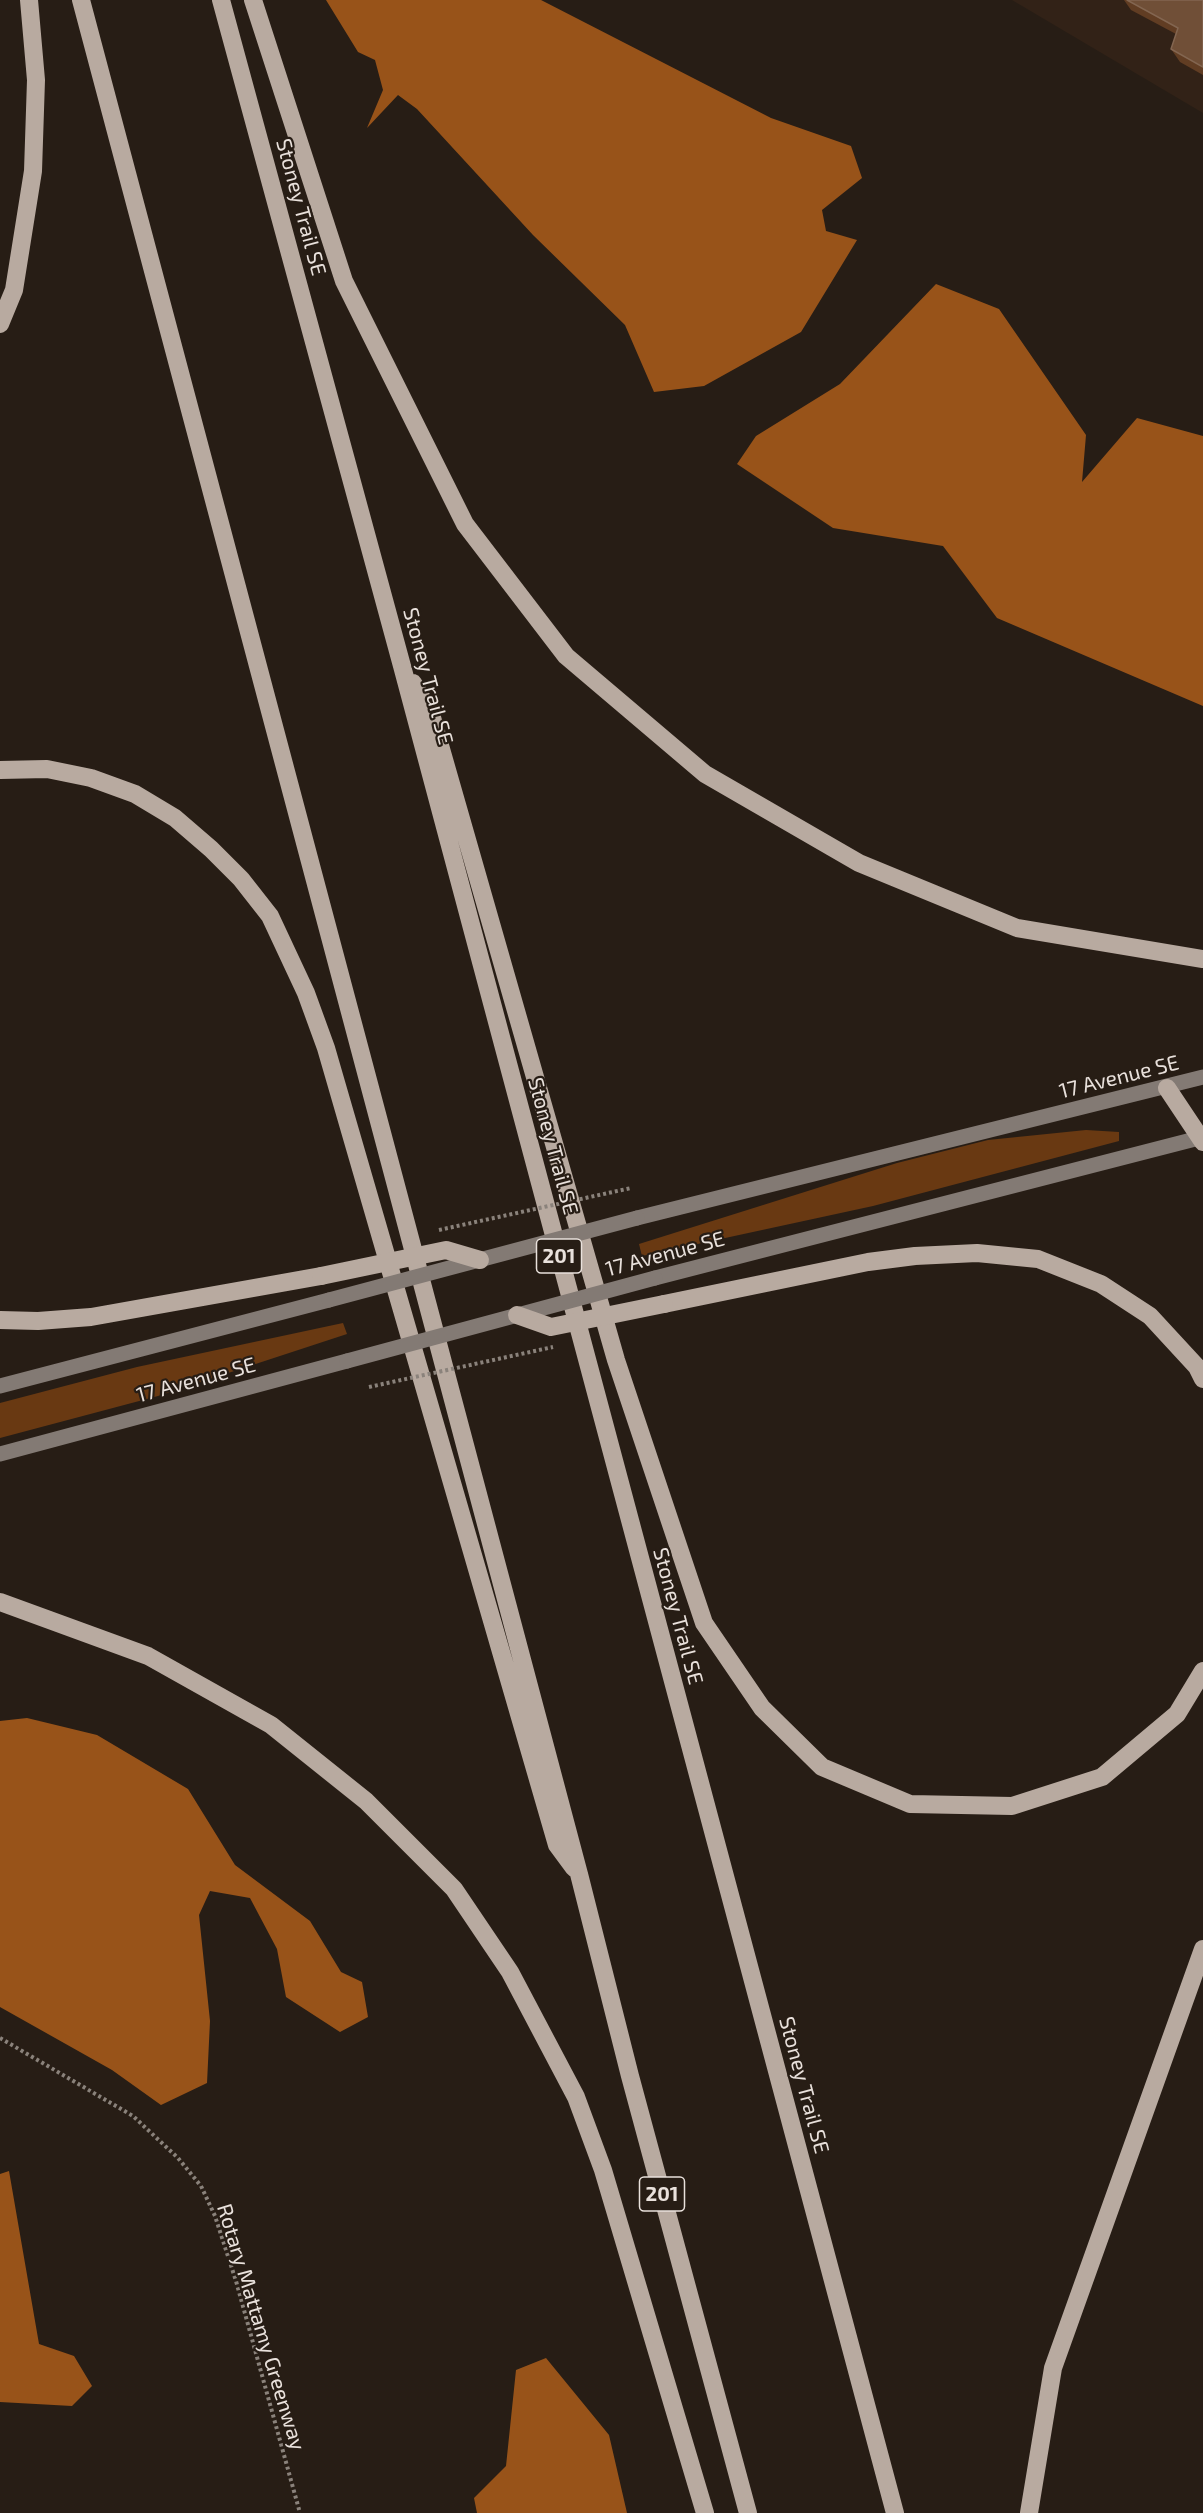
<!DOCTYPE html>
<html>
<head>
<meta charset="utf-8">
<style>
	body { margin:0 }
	canvas { display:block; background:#271d15 }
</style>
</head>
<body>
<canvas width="1203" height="2513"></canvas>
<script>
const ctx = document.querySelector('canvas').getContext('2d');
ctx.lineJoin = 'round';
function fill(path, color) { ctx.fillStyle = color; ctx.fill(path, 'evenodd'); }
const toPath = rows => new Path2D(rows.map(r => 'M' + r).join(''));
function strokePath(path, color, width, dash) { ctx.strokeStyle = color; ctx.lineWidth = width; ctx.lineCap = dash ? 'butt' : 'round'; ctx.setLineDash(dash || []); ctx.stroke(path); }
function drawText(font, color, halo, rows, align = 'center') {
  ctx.font = font + ' "Exo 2",sans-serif'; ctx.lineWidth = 4.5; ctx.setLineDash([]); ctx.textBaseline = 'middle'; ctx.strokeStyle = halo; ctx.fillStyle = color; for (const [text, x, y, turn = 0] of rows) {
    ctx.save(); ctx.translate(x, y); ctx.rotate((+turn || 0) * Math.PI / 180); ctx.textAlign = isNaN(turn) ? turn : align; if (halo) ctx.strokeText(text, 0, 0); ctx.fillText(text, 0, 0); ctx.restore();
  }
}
const built = toPath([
	[1012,0,1203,0,1203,113]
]);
const green = toPath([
	[1086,1130,1119,1132,1119,1141,873,1206,642,1256,639,1244,897,1163,988,1140],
	[343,1323,347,1334,158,1396,0,1438,0,1403,137,1367]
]);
const water = toPath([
	[326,0,541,0,771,118,851,146,862,178,822,210,826,231,857,240,801,332,704,386,654,392,625,325,533,235,417,109,398,95,367,128,383,90,375,60,358,52],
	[936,284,999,309,1086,435,1082,482,1137,418,1203,436,1203,706,997,618,943,546,833,528,737,464,756,436,840,384],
	[27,1718,97,1735,188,1789,235,1865,310,1921,341,1972,362,1982,368,2017,340,2032,286,1997,277,1949,250,1898,210,1891,199,1915,210,2021,207,2083,161,2105,112,2070,0,2007,0,1721],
	[9,2171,39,2344,74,2356,92,2386,72,2406,0,2402,0,2174],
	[546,2358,609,2435,627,2513,477,2513,474,2498,506,2466,516,2370]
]);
const path = toPath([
	[0,2038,133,2116,178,2158,201,2186,215,2216,236,2281,300,2513]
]);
const secondary = toPath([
	[637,1218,1203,1077],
	[655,1278,1203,1137],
	[0,1386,329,1300],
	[0,1454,347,1361]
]);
const highway = toPath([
	[81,0,579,1874,630,2076,748,2513],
	[221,0,402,666,895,2513],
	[253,0,344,281,465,524,566,656,705,774,859,863,1017,928,1203,959],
	[0,324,14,290,33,171,36,80,29,0],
	[413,683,431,714,616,1360,704,1623,762,1708,822,1767,910,1804,1012,1806,1102,1777,1177,1714,1203,1671],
	[0,770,47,769,91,778,135,794,175,818,211,849,241,879,270,916,306,993,326,1048,557,1845,574,1868],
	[1167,1088,1203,1142],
	[664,1304,868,1262,915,1256,977,1253,1038,1259,1101,1284,1150,1316,1197,1367,1203,1379],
	[0,1320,38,1321,91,1317,321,1276],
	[0,1602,148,1656,271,1725,366,1801,454,1889,510,1972,576,2097,603,2170,705,2513],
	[1029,2513,1053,2368,1203,1949]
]);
const pathBridge = toPath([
	[439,1230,631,1188],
	[369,1387,553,1347]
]);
const secondaryBridge = toPath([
	[329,1300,637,1218],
	[347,1361,655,1278]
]);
const highwayBridge = toPath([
	[321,1276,446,1250,480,1260],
	[517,1315,551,1327,664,1304]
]);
const wall = toPath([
	[1124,0,1203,0,1203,75,1180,62,1171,49,1176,34,1131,10]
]);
const building = toPath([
	[1127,0,1203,0,1203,67,1171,49,1178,28,1127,0]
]);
const shields = [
	[559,1256,45],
	[662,2194,45]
];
const shieldNames = [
	["201",559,1256],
	["201",662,2194]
];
const streetNames = [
	["Stoney Trail SE",301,207,75],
	["Stoney Trail SE",428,676,75],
	["17 Avenue SE",1119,1077,-14],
	["Stoney Trail SE",553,1146,75],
	["17 Avenue SE",665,1254,-15],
	["17 Avenue SE",196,1380,-15],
	["Stoney Trail SE",678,1616,75],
	["Stoney Trail SE",804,2085,75],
	["Rotary Mattamy Greenway",261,2327,73]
];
fill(built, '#322217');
fill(green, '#693912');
fill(water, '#985319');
strokePath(path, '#8a827b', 4, [3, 3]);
strokePath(secondary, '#837a74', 15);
strokePath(highway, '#b8aaa0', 18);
strokePath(pathBridge, '#8a827b', 4, [3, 3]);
strokePath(secondaryBridge, '#837a74', 15);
strokePath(highwayBridge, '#b8aaa0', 18);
fill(wall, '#613d23');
fill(building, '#704f37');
strokePath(building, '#836651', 1.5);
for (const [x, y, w] of shields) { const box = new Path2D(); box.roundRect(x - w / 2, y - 17, w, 34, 4.5); ctx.fillStyle = '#271d15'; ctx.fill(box); strokePath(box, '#e9e1dc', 1.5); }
drawText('bold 20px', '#e9e1dc', null, shieldNames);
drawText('21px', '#e9e1dc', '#271d15', streetNames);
</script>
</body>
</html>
